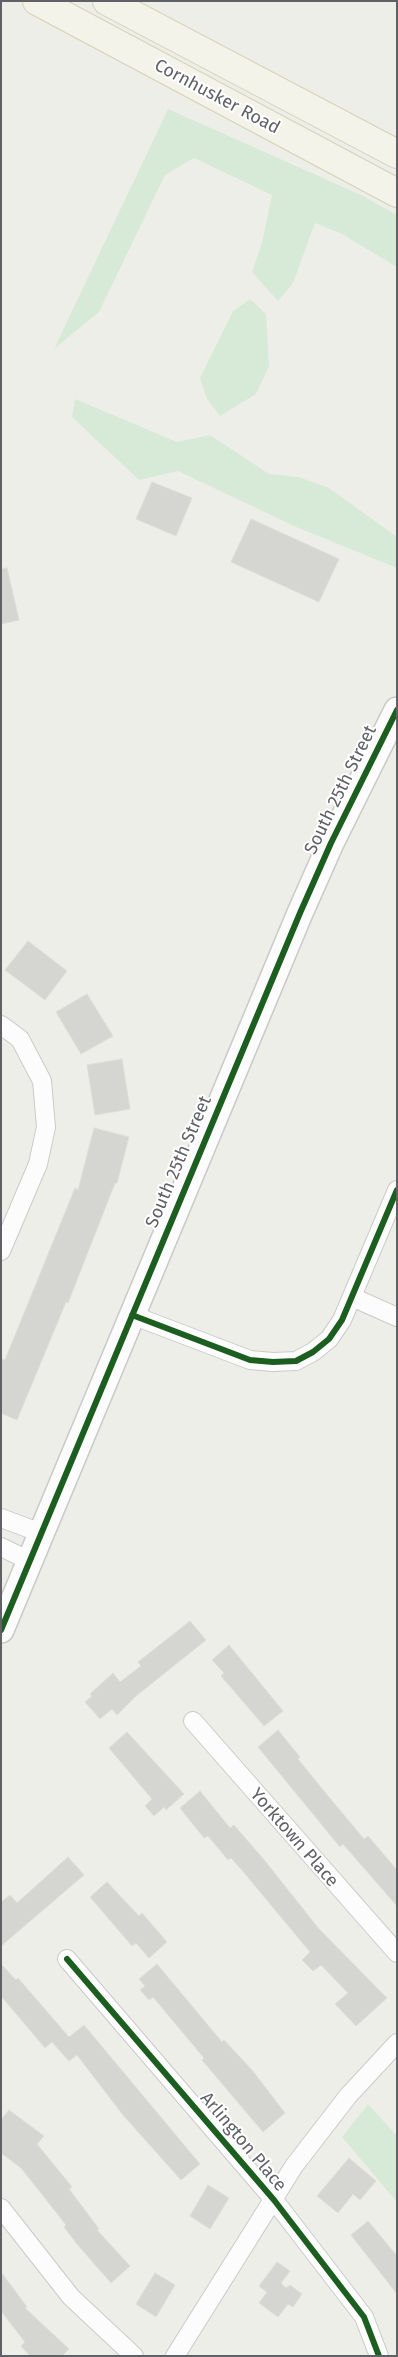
<!DOCTYPE html>
<html>
<head>
<meta charset="utf-8">
<style>
	body { margin:0 }
	#map { position:relative; width:398px; height:2357px; overflow:hidden; background:#eeeee9; font-family:"Fira Sans",sans-serif }
	canvas { display:block }
	.frame { position:absolute; inset:0; border:2px solid #5f6167; pointer-events:none }
</style>
</head>
<body>
<div id="map">
<canvas width="398" height="2357"></canvas>
<div class="frame"></div>
</div>
<script>
const ctx = document.querySelector('canvas').getContext('2d');
ctx.lineJoin = 'round';
function fill(path, color) { ctx.fillStyle = color; ctx.fill(path, 'evenodd'); }
const toPath = rows => new Path2D(rows.map(r => 'M' + r).join(''));
function strokePath(path, color, width, dash) { ctx.strokeStyle = color; ctx.lineWidth = width; ctx.lineCap = dash ? 'butt' : 'round'; ctx.setLineDash(dash || []); ctx.stroke(path); }
function drawText(font, color, halo, rows, align = 'center') {
  ctx.font = font + ' "Fira Sans",sans-serif'; ctx.lineWidth = 4; ctx.setLineDash([]); ctx.textBaseline = 'middle'; ctx.strokeStyle = halo; ctx.fillStyle = color; for (const [text, x, y, turn = 0] of rows) {
    ctx.save(); ctx.translate(x, y); ctx.rotate((+turn || 0) * Math.PI / 180); ctx.textAlign = isNaN(turn) ? turn : align; if (halo) ctx.strokeText(text, 0, 0); ctx.fillText(text, 0, 0); ctx.restore();
  }
}
const green = toPath([
	[168,109,361,195,397,215,397,267,340,233,315,223,293,283,278,301,252,272,262,243,272,195,194,158,165,175,99,312,54,349],
	[250,299,266,314,269,366,256,394,220,416,207,399,200,378,233,311],
	[75,399,177,442,210,435,269,474,299,477,329,488,397,537,397,568,294,526,178,471,139,480,72,417],
	[368,2104,397,2136,397,2202,342,2137]
]);
const building = toPath([
	[152,482,192,498,176,536,136,519,152,482],
	[251,519,339,559,319,602,231,562,251,519],
	[7,568,19,620,1,624,1,569,7,568],
	[28,941,67,971,45,1000,5,970,28,941],
	[87,994,113,1036,81,1054,56,1012,87,994],
	[122,1059,130,1109,95,1115,87,1065,122,1059],
	[94,1128,129,1137,117,1183,115,1183,68,1303,66,1302,17,1420,1,1413,1,1359,5,1360,75,1188,78,1190,94,1128],
	[190,1621,206,1640,136,1696,117,1715,112,1709,100,1719,85,1702,92,1696,90,1694,113,1673,120,1682,141,1666,138,1662,190,1621],
	[229,1645,283,1711,264,1726,221,1676,224,1673,212,1660,229,1645],
	[278,1730,300,1757,298,1759,328,1796,364,1839,368,1836,397,1870,397,1906,343,1844,340,1847,258,1747,278,1730],
	[127,1732,184,1794,166,1810,164,1807,154,1816,145,1806,152,1799,109,1748,127,1732],
	[200,1791,230,1828,234,1825,265,1861,319,1929,387,1998,356,2026,335,2004,348,1993,321,1965,313,1971,302,1960,310,1952,241,1869,231,1858,228,1860,208,1836,204,1838,180,1808,200,1791],
	[68,1857,84,1875,1,1946,1,1902,10,1895,17,1903,68,1857],
	[107,1882,139,1916,142,1913,167,1942,149,1958,136,1943,132,1946,90,1897,107,1882],
	[1,1964,16,1980,18,1978,69,2037,84,2025,200,2164,181,2180,123,2115,77,2055,69,2061,52,2042,45,2048,1,1996,1,1964],
	[157,1964,222,2042,224,2040,252,2070,285,2113,263,2132,202,2060,204,2058,153,1997,149,2000,140,1990,145,1986,139,1979,157,1964],
	[9,2110,44,2136,37,2144,72,2187,69,2189,99,2229,97,2230,130,2266,111,2283,77,2244,64,2227,66,2225,56,2212,21,2168,1,2153,1,2120,9,2110],
	[349,2158,376,2181,360,2200,353,2194,338,2213,317,2196,349,2158],
	[208,2185,229,2198,210,2229,190,2216,208,2185],
	[368,2221,397,2256,397,2294,351,2235,368,2221],
	[277,2262,290,2271,281,2283,286,2288,290,2285,302,2294,293,2307,288,2304,278,2317,259,2303,267,2292,259,2286,277,2262],
	[1,2272,27,2307,25,2308,69,2349,62,2356,30,2356,21,2346,25,2342,1,2311,1,2272],
	[155,2273,175,2285,156,2317,136,2304,155,2273]
]);
const street = toPath([
	[1,1025,20,1039,42,1081,46,1127,38,1164,1,1251],
	[352,1297,397,1317],
	[132,1315,250,1360,273,1362,296,1361,313,1352,329,1339,342,1320,397,1190],
	[1,1518,41,1533],
	[1,1547,30,1561],
	[193,1721,397,1953],
	[67,1959,274,2200,364,2317,379,2356],
	[1,2208,71,2297,134,2356],
	[175,2356,294,2166,348,2096,397,2043]
]);
const secondary = toPath([
	[1,1630,300,913,331,843,397,710]
]);
const primary = toPath([
	[37,1,397,193],
	[107,1,397,154]
]);
const cycleway = toPath([
	[132,1315,250,1360,273,1362,296,1361,313,1352,329,1339,342,1320,397,1190],
	[1,1630,300,913,331,843,397,710],
	[67,1959,274,2200,364,2317,379,2356]
]);
const streetNames = [
	["Cornhusker Road",217,97,28],
	["South 25th Street",341,790,-64],
	["South 25th Street",179,1162,-67],
	["Yorktown Place",294,1838,49],
	["Arlington Place",243,2142,50]
];
fill(green, '#d7ead7');
fill(building, '#d5d5d2');
strokePath(building, '#deddd8', 1);
strokePath(street, '#cacaca', 20);
strokePath(secondary, '#cacaca', 28);
strokePath(primary, '#d5d1b8', 30);
strokePath(street, '#fcfcfc', 18);
strokePath(secondary, '#fcfcfc', 25);
strokePath(primary, '#f4f3e9', 28);
strokePath(cycleway, '#1b5e20', 6);
drawText('18px', '#5f6167', '#fff', streetNames);
</script>
</body>
</html>
